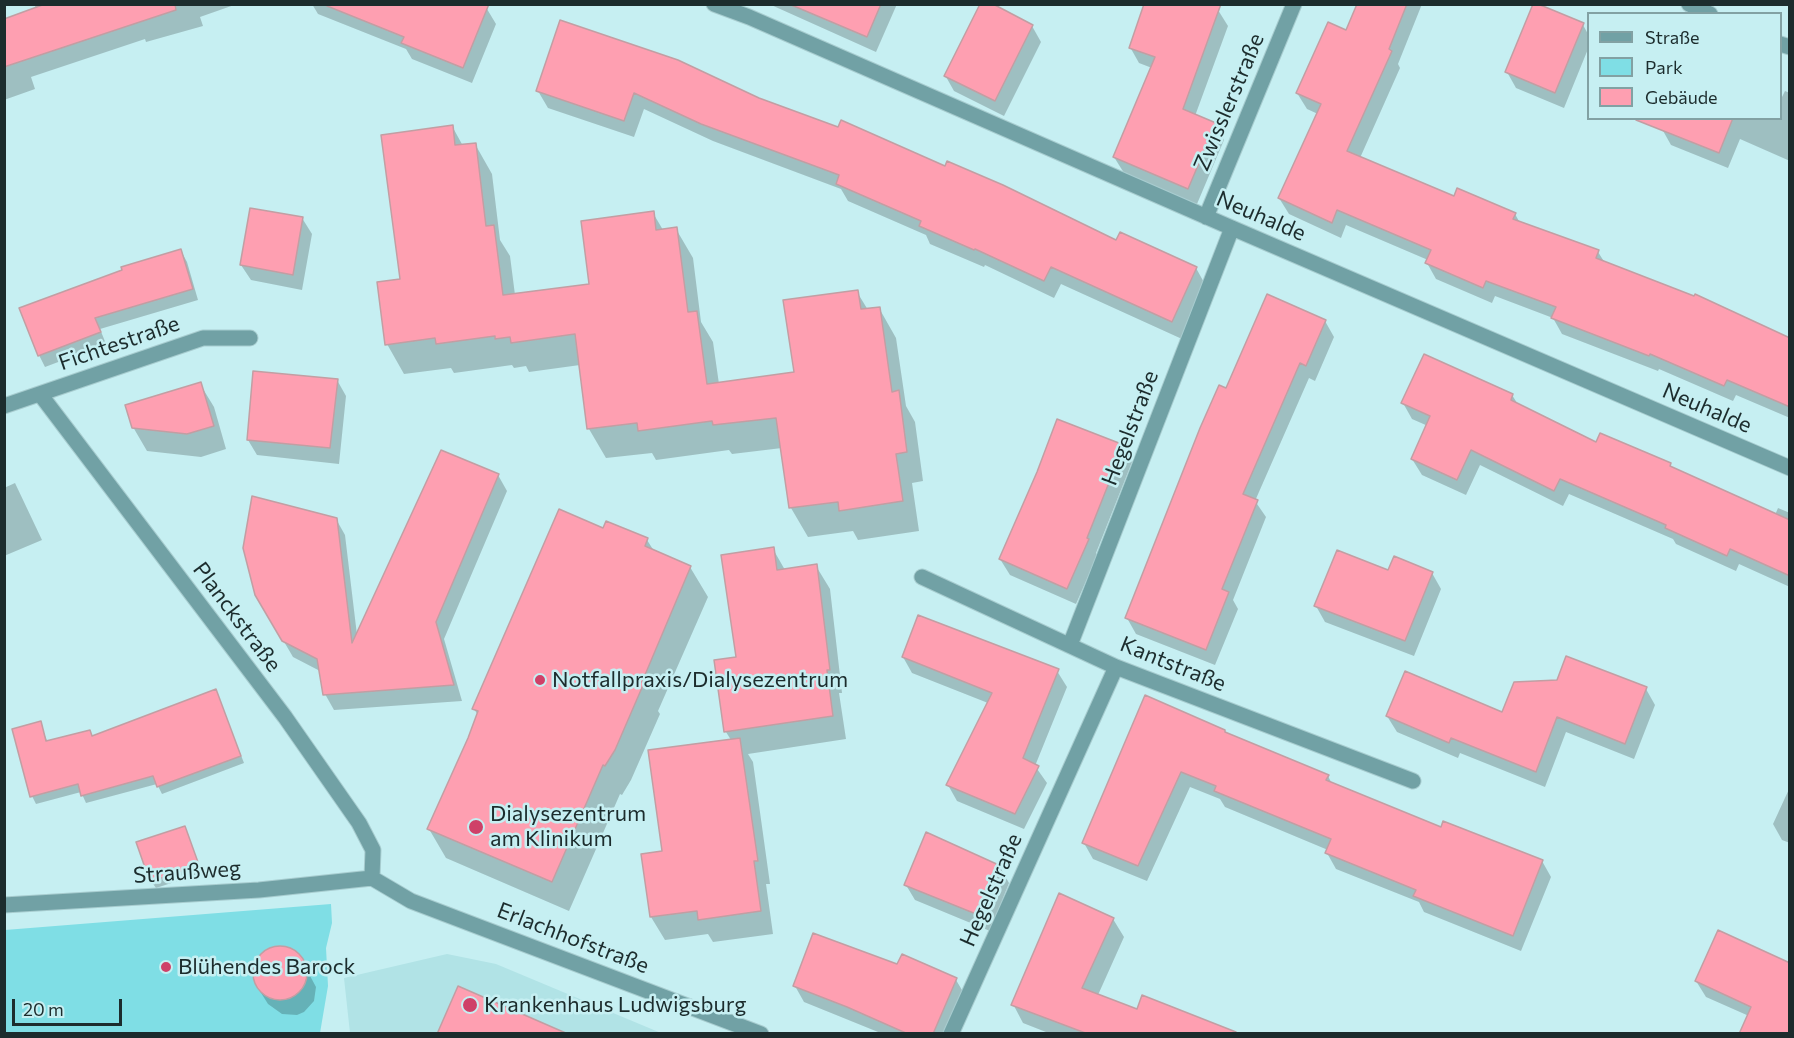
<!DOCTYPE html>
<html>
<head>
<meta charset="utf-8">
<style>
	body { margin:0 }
	#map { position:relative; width:1794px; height:1038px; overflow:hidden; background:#c6eff2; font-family:Commissioner,sans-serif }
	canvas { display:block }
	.frame { position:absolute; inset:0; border:6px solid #1c2c2d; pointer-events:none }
	.legend { position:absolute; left:1587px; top:12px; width:195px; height:108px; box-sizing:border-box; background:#c6eff2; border:2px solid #82a1a3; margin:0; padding:8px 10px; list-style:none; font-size:18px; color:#1c2c2d }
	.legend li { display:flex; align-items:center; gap:12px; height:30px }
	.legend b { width:30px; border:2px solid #82a1a3 }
	.scale { position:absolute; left:12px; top:999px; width:110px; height:27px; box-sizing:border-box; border:3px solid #1c2c2d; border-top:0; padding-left:8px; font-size:18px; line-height:21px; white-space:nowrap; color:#1c2c2d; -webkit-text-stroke:4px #c6eff2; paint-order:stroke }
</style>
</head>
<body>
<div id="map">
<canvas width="1794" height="1038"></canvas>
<div class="frame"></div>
<ul class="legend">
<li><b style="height:8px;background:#71a1a5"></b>Straße</li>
<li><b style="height:16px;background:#7fdee5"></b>Park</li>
<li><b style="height:16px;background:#fe9fb1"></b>Gebäude</li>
</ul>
<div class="scale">20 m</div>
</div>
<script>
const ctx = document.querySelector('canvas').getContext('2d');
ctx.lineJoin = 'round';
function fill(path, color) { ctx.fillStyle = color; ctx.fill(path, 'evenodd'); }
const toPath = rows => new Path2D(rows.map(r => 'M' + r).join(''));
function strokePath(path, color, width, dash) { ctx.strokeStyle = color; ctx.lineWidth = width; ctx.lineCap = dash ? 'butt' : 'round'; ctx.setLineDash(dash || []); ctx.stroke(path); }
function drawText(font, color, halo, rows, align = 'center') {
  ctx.font = font + ' Commissioner,sans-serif'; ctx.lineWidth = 5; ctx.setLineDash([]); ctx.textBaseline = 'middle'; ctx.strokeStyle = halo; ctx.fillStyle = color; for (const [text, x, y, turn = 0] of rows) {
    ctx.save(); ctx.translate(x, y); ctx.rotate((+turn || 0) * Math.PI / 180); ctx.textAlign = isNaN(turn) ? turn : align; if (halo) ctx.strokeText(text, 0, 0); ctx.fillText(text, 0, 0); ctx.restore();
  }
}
const built = toPath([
	[447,954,496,964,661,1033,350,1033,344,978]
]);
const green = toPath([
	[331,904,332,923,326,948,328,986,320,1033,5,1033,5,930]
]);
const shadow = toPath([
	[34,4,237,4,200,17,203,26,146,42,145,39,31,77,35,89,4,100,4,20,36,9],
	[312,4,477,4,487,9,496,24,472,83,412,59,406,49,318,14],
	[769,4,897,4,876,52],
	[1358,4,1422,4,1398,64,1400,68,1360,158,1454,198,1515,214,1520,223,1598,252,1605,263,1790,340,1790,418,1736,395,1733,401,1659,369,1658,371,1562,334,1553,318,1495,296,1492,303,1436,279,1427,263,1428,260,1346,225,1341,238,1289,214,1279,198,1318,114,1307,109,1297,93,1347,32],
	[1218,10,1228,26,1195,116,1215,124,1224,140,1197,204,1124,173,1114,157,1152,68,1139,63,1130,47],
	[561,22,1117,242,1196,268,1206,286,1182,339,1061,284,1054,298,985,265,984,267,930,244,926,235,848,201,841,189,713,141,644,109,634,137,548,108,538,91],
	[1583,25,1588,34,1588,49,1564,108,1516,88,1507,72],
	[1032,26,1041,42,1004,116,954,91,945,75],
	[1785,91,1790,93,1790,161,1740,139,1728,168,1671,145,1662,129,1666,118,1780,118,1780,97,1782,97],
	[452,126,463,146,475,144,492,174,500,240,510,256,515,295,591,285,653,213,663,230,676,229,693,258,701,322,713,342,719,384,795,374,857,292,868,310,879,308,896,338,906,406,915,422,923,481,912,483,919,531,858,540,853,531,808,537,791,508,782,448,732,454,729,450,656,460,652,453,606,458,589,429,580,365,529,372,526,366,514,368,512,365,454,373,451,368,404,374,387,344,401,280],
	[302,218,312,234,302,290,251,280,241,265],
	[181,251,187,262,198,300,100,329,106,344,45,367,39,355],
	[1325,321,1334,337,1315,381,1309,378,1255,501,1266,517,1233,600,1238,609,1215,665,1136,634,1127,618,1227,390],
	[337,380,346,396,339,464,257,455,248,440],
	[200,384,214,407,226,449,201,457,147,451,133,427],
	[1512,395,1519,406,1597,444,1670,465,1672,468,1775,515,1778,508,1790,513,1790,587,1739,564,1736,571,1676,544,1673,539,1569,494,1563,506,1480,465,1466,495,1422,475,1412,459,1428,426,1412,419,1403,403],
	[1123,446,1132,462,1096,553,1097,556,1076,604,1010,575,1000,559],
	[498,475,507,491,444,639,462,701,334,710,325,694,320,671,293,657,256,594,336,519,345,535,357,635],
	[15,483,42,540,4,556,4,488],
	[604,530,647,540,654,551,690,567,708,597,658,711,660,714,631,780,622,795,620,794,569,911,446,858,429,829,478,715,474,709],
	[773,549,785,570,816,566,830,589,842,693,839,693,846,739,748,754,753,762,770,884,766,884,773,934,713,942,708,934,665,940,651,917,663,853,731,740,726,732,738,658],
	[1389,572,1432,573,1441,589,1414,656,1325,622,1316,606],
	[903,657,1057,671,1067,687,1035,766,1047,783,1024,829,957,801,948,785,988,703,912,673],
	[1558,681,1646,689,1655,705,1634,759,1566,732,1545,787,1460,753,1458,758,1397,732,1387,716,1503,714],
	[216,691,244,763,162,794,157,784,86,803,81,792,36,804,32,796,40,723,48,743,93,737],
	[1226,734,1328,776,1332,784,1442,829,1542,861,1551,877,1521,951,1424,912,1419,902,1336,869,1327,853,1328,850,1225,807,1220,799,1190,787,1147,881,1093,859,1084,843],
	[1790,787,1790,843,1782,840,1773,824],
	[184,827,202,873,156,888,151,881],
	[1000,867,1009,883,990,931,915,900,906,885],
	[1113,919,1124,937,1098,995,1138,1011,1222,1034,1051,1034,1023,1023,1013,1004],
	[286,948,300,957,316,987,314,1001,304,1012,297,1015,282,1014,268,1004,258,988,254,970,256,962,262,954,269,950],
	[1790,964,1749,1016,1706,997,1696,981],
	[898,966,956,980,965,995,949,1034,883,1034,804,1002,795,986]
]);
const building = toPath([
	[45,4,175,4,176,10,4,67,4,19,45,4],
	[327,4,489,4,463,68,401,43,404,37,327,6,327,4],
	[789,4,881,4,867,37,789,4],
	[980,4,993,4,1033,25,995,101,944,76,980,4],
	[1144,4,1221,4,1183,109,1216,123,1188,189,1113,157,1155,57,1129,48,1144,4],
	[1357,4,1407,4,1389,49,1392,51,1347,151,1454,196,1457,188,1516,213,1513,219,1599,250,1596,258,1694,296,1695,294,1790,338,1790,407,1727,380,1724,386,1650,354,1649,356,1551,318,1556,307,1486,281,1483,288,1425,263,1431,250,1337,210,1332,223,1278,198,1321,104,1296,93,1328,22,1346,30,1357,4],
	[1533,4,1538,4,1584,23,1555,93,1505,72,1533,4],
	[560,20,678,60,759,98,838,127,841,120,945,166,947,161,1003,185,1116,240,1120,232,1197,267,1172,322,1051,267,1044,281,975,249,974,250,919,226,921,221,836,184,839,175,701,124,634,93,624,121,536,91,560,20],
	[1636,118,1733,118,1719,153,1636,120,1636,118],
	[453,125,455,145,476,143,486,226,494,225,503,295,589,284,581,221,654,211,656,230,677,227,688,312,697,311,707,384,794,372,783,300,858,290,861,309,880,307,892,392,899,390,907,452,896,454,903,501,839,511,838,502,789,508,776,418,713,425,712,421,638,431,637,423,587,429,575,334,511,343,510,337,495,339,495,336,436,344,435,338,385,345,377,282,400,279,381,135,453,125],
	[250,208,303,217,293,275,240,265,250,208],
	[181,249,193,289,95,318,101,332,38,356,19,308,122,270,121,267,181,249],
	[1267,294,1326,320,1306,366,1300,363,1243,494,1258,500,1222,589,1229,592,1206,650,1125,618,1200,428,1219,385,1226,388,1267,294],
	[1424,354,1513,394,1511,400,1596,442,1600,433,1671,463,1670,466,1790,520,1790,576,1730,549,1727,556,1665,528,1666,525,1560,479,1554,491,1471,450,1457,480,1411,459,1430,416,1401,403,1424,354],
	[253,371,338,379,330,448,247,440,253,371],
	[201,382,214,426,187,434,132,428,125,405,201,382],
	[1057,419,1124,445,1087,538,1089,539,1067,589,999,559,1037,472,1057,419],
	[441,450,499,474,436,622,454,685,323,695,317,659,282,641,255,595,243,548,252,496,337,518,352,643,441,450],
	[559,509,603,528,606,521,648,538,645,546,691,566,642,682,644,683,615,750,605,766,603,765,552,882,427,829,468,738,478,711,472,709,559,509],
	[774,547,777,570,817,564,830,670,827,670,833,716,724,732,714,660,736,657,721,555,774,547],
	[1337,550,1388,570,1394,556,1433,572,1405,641,1314,606,1337,550],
	[918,615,1059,669,1023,758,1039,766,1015,814,946,785,992,693,902,657,918,615],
	[1566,656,1647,687,1625,744,1557,717,1536,772,1451,738,1449,743,1386,716,1405,671,1502,712,1514,682,1557,680,1566,656],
	[216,689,241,756,157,787,153,776,81,796,78,784,30,797,12,729,41,721,46,741,90,730,92,736,216,689],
	[1145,695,1225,730,1225,732,1329,775,1326,780,1441,827,1443,821,1543,860,1513,936,1413,896,1416,890,1325,853,1331,839,1214,791,1216,786,1181,772,1138,866,1082,843,1145,695],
	[740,738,758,861,754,861,761,911,698,920,697,911,650,917,641,854,662,851,648,750,740,738],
	[185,826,199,865,150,882,136,842,185,826],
	[926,832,1001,866,981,916,904,885,926,832],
	[1059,893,1114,918,1082,988,1137,1009,1142,995,1236,1032,1236,1034,1088,1034,1011,1005,1059,893],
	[1718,930,1790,963,1790,1034,1739,1034,1751,1007,1695,981,1718,930],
	[813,933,897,964,902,954,957,978,933,1034,908,1034,847,1007,793,986,813,933],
	'253 973a27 27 0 1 1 54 0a27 27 0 1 1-54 0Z',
	[458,986,568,1034,437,1034,458,986]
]);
const minor = toPath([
	[714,4,749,17,1232,228,1790,468],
	[1689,4,1710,14],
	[1780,44,1790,47],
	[1206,217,1294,4],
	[40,394,285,717,359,823,373,850,372,878],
	[4,406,203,338,250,338],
	[922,577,1116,667,1413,781],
	[1070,645,1232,228],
	[372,878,411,901,761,1034],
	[4,905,259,890,372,878],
	[951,1034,1116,667]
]);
const markers = [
	[540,680,6,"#cf4068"],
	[476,827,8,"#cf4068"],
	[166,967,6,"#cf4068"],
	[470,1005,8,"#cf4068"]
];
const streetNames = [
	["Zwisslerstraße",1229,102,-67],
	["Neuhalde",1261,216,23],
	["Fichtestraße",119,343,-19],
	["Neuhalde",1707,408,23],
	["Hegelstraße",1130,428,-69],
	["Planckstraße",237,617,53],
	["Kantstraße",1173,664,22],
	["Straußweg",187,872,-4],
	["Hegelstraße",991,890,-66],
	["Erlachhofstraße",573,938,21]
];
const poiNames = [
	["Notfallpraxis/Dialysezentrum",552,680],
	["Dialysezentrum",490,814],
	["am Klinikum",490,839],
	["Blühendes Barock",178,967],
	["Krankenhaus Ludwigsburg",484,1005]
];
fill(built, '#b1e3e6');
fill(green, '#7fdee5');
fill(shadow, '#0003');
fill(building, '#fe9fb1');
strokePath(building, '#c29ea3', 1.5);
strokePath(minor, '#a7cccf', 17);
strokePath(minor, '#71a1a5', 15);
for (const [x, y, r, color] of markers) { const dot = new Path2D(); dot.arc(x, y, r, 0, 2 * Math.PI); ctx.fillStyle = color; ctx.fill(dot); strokePath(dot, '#c6eff2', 2); }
drawText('22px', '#1c2c2d', '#c6eff2', streetNames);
drawText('22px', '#1c2c2d', '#c6eff2', poiNames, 'left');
</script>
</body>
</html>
